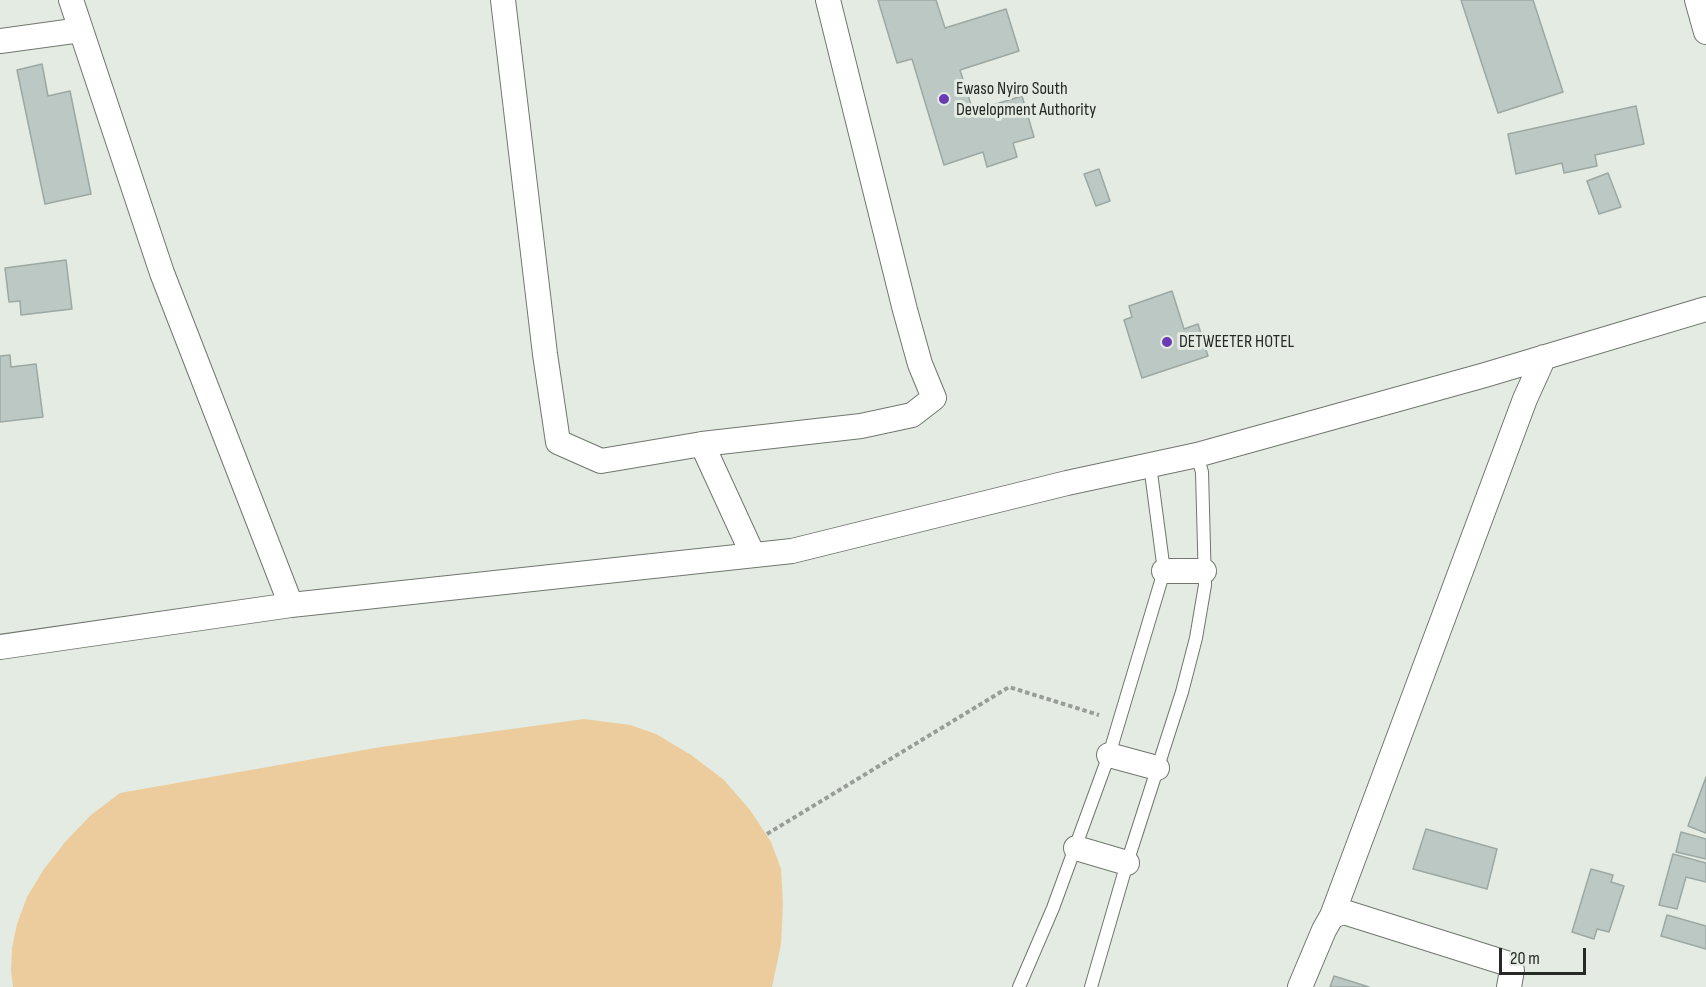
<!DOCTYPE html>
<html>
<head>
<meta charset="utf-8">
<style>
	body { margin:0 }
	#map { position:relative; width:1706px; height:987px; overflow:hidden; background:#e3ebe2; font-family:"Sofia Sans Condensed",sans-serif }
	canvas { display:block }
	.scale { position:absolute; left:1499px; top:948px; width:87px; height:27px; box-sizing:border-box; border:3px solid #262925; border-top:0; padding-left:8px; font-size:18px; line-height:21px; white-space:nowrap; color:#262925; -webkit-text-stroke:4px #e3ebe2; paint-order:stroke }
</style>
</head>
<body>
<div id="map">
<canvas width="1706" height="987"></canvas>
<div class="scale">20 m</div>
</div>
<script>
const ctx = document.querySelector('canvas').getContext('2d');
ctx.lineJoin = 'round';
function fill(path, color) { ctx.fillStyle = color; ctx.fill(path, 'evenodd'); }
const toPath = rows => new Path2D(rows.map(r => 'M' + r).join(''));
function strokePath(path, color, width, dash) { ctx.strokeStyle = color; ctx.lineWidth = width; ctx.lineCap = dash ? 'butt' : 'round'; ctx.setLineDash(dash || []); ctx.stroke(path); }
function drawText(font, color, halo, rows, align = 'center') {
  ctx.font = font + ' "Sofia Sans Condensed",sans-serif'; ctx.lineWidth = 6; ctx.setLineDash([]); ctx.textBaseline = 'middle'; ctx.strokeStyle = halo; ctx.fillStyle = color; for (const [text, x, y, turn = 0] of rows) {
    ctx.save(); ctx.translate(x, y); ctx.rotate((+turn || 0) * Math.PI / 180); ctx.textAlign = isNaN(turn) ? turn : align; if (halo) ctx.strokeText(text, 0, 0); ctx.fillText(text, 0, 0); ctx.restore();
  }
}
const green = toPath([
	[584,719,630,725,656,734,691,755,724,780,750,810,771,842,781,869,783,904,781,944,772,987,13,987,11,971,12,948,17,924,27,897,44,869,66,841,91,815,120,793,381,747]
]);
const building = toPath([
	[878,0,936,0,945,28,1006,9,1019,51,960,70,973,111,1022,96,1034,137,1013,143,1017,157,987,167,983,152,944,165,912,59,897,63,878,0],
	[1461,0,1533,0,1563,92,1498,113,1461,0],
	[42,64,48,96,70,91,91,194,45,204,17,70,42,64],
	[1636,106,1644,144,1595,155,1597,166,1564,173,1562,163,1516,174,1508,134,1636,106],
	[1099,169,1110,201,1096,206,1084,174,1099,169],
	[1608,173,1621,207,1599,214,1587,181,1608,173],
	[66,260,72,309,21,315,20,301,9,302,5,268,66,260],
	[1172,291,1184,329,1198,324,1208,356,1142,378,1124,320,1132,317,1129,306,1172,291],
	[10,355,11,367,36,364,43,417,0,422,0,356,10,355],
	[1706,777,1706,833,1688,826,1706,777],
	[1426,829,1497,849,1487,889,1413,869,1426,829],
	[1681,832,1706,839,1706,859,1676,852,1681,832],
	[1673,854,1706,863,1706,882,1686,877,1677,909,1659,905,1673,854],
	[1591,869,1613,875,1611,882,1624,886,1609,932,1597,929,1594,939,1572,932,1591,869],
	[1667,915,1706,926,1706,949,1661,936,1667,915],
	[1334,976,1369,987,1330,987,1334,976]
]);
const path = toPath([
	[767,834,1009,687,1099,715]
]);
const lane = toPath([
	[1019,987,1053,908,1109,755,1164,571,1150,465],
	[1091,987,1127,863,1182,692,1196,638,1205,585,1202,472,1197,455]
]);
const street = toPath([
	[71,0,162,273,291,605],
	[503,0,545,354,558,442,601,461,702,444],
	[1697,0,1706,32],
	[0,41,81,30],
	[753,555,702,444,861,426,912,415,934,398,920,364,905,310,828,0],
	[1164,571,1204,571],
	[0,647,291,605,792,551,1067,483,1197,455,1485,375,1706,309],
	[1109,755,1157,768],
	[1076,848,1127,863],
	[1332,916,1525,399,1544,357],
	[1300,987,1324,930,1332,916,1344,912,1509,964,1512,970,1509,987]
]);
const markers = [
	[944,99,6,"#6a3bb3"],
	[1167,342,6,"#6a3bb3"]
];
const poiNames = [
	["Ewaso Nyiro South",956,89],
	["Development Authority",956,110],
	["DETWEETER HOTEL",1179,342]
];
fill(green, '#eccc9c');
fill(building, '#bcc8c4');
strokePath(building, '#9ca8a3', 1.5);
strokePath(lane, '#70776f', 14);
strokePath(street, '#70776f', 26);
strokePath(path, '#989e97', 4, [4.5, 3]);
strokePath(lane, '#fff', 12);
strokePath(street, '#fff', 24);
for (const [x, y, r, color] of markers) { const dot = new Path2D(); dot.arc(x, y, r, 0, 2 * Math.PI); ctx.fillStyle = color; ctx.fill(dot); strokePath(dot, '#e3ebe2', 2); }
drawText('18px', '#262925', '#e3ebe2', poiNames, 'left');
</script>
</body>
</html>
